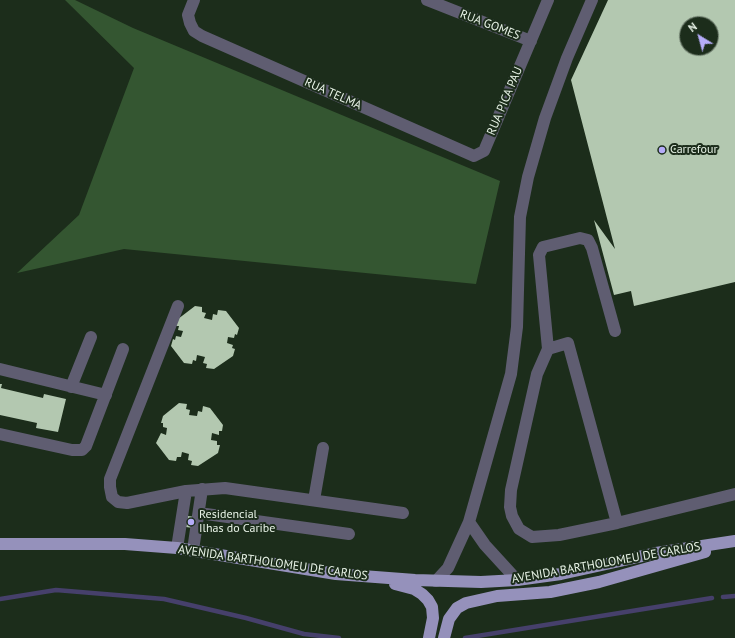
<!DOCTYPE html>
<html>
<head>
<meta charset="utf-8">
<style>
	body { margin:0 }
	#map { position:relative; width:735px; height:638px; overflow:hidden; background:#1c2d1b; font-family:"PT Sans",sans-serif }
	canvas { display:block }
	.north { position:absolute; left:679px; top:16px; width:40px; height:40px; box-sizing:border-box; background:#1c2d1b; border:1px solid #6e7c6d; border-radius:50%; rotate:323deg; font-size:11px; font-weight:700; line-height:16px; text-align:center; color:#e8f3e7 }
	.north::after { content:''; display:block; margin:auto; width:14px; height:18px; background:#b5acf8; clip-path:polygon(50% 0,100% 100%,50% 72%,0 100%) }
</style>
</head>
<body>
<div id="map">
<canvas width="735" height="638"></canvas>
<div class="north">N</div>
</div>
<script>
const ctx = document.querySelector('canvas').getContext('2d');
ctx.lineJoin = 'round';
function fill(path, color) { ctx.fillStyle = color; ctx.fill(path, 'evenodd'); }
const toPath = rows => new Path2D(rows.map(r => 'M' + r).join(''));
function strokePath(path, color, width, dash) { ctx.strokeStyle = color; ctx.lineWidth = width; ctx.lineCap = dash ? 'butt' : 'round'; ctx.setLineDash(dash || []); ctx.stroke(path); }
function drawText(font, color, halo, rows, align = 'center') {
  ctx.font = font + ' "PT Sans",sans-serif'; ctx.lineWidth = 4; ctx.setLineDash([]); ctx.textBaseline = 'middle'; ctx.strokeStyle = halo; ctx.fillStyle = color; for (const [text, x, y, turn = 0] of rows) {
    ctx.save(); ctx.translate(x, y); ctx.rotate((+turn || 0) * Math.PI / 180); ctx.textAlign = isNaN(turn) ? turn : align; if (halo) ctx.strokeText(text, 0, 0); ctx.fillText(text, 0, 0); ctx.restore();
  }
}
const forest = toPath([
	[65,0,75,0,133,28,500,181,476,284,124,249,17,273,79,215,134,68]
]);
const stream = toPath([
	[723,597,735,596],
	[0,599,56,590,164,599,246,618,304,634,339,638],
	[465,638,712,598]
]);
const building = toPath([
	[608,0,735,0,735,282,634,306,631,291,614,295,594,220,615,249,571,80],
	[687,24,711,24,711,48,687,48],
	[195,306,202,307,202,312,206,313,204,318,212,320,213,314,217,315,218,310,226,311,239,328,237,335,235,334,234,338,228,337,227,343,233,345,232,348,235,349,233,356,214,369,206,368,207,364,203,363,205,357,197,355,196,361,193,360,192,364,184,363,171,346,173,339,175,340,176,336,181,337,183,331,178,330,179,326,176,326,178,319],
	[0,384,2,384,1,388,43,398,44,394,66,399,58,432,36,428,37,423,0,415],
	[179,403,187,404,186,409,190,410,189,415,197,416,198,411,202,412,203,406,210,408,223,425,222,431,219,431,219,435,212,433,211,440,217,441,217,445,220,445,218,453,198,466,191,465,192,461,188,460,189,454,182,452,181,457,177,457,176,461,169,460,156,443,161,433,166,435,167,428,163,427,163,423,161,423,163,416],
	[188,516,195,517,193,528,186,527]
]);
const minor = toPath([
	[194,0,188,15,190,23,194,31,202,36,474,156,484,151,548,0],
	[427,0,531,41],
	[178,306,110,479,110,487,112,497,118,502,127,503,186,491,225,488,403,513],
	[548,349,539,255,543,247,580,238,588,240,592,248,615,331],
	[0,369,106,395],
	[71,387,91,337],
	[0,434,72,450,82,450,86,446,123,349],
	[314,500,323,448],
	[199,513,349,534],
	[469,522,485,545,517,580],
	[617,523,559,535,532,537,519,529,512,516,510,507,511,490,537,374,548,349,568,343,617,523,735,494],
	[177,548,186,491],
	[193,550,202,489],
	[436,581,448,568,469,522,511,374,517,327,520,217,528,177,545,118,567,58,592,0]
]);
const major = toPath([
	[0,544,125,544,177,548,336,574,415,580,481,582,517,580,561,574,656,553,735,541],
	[395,584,414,589,422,594,428,600,432,607,433,618,429,638],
	[444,638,449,619,457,608,466,603,497,596,550,592,599,582,705,552]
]);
const markers = [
	[662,150,4,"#b5acf8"],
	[191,522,4,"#b5acf8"]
];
const streetNames = [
	["RUA GOMES",490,25,21],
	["RUA TELMA",333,94,24],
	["RUA PICA PAU",505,101,-67],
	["AVENIDA BARTHOLOMEU DE CARLOS",273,563,8],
	["AVENIDA BARTHOLOMEU DE CARLOS",606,563,-10]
];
const poiNames = [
	["Carrefour",670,150],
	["Residencial",199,515],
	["Ilhas do Caribe",199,529]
];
fill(forest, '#345631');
strokePath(stream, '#46406b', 4.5);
fill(building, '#b3c8b0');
strokePath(minor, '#5f5d71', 12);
strokePath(major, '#9591bb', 12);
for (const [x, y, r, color] of markers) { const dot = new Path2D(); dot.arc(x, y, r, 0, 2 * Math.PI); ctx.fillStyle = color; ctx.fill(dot); strokePath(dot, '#1c2d1b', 1.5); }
drawText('12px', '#e8f3e7', '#1c2d1b', streetNames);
drawText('12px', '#e8f3e7', '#1c2d1b', poiNames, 'left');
</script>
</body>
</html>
